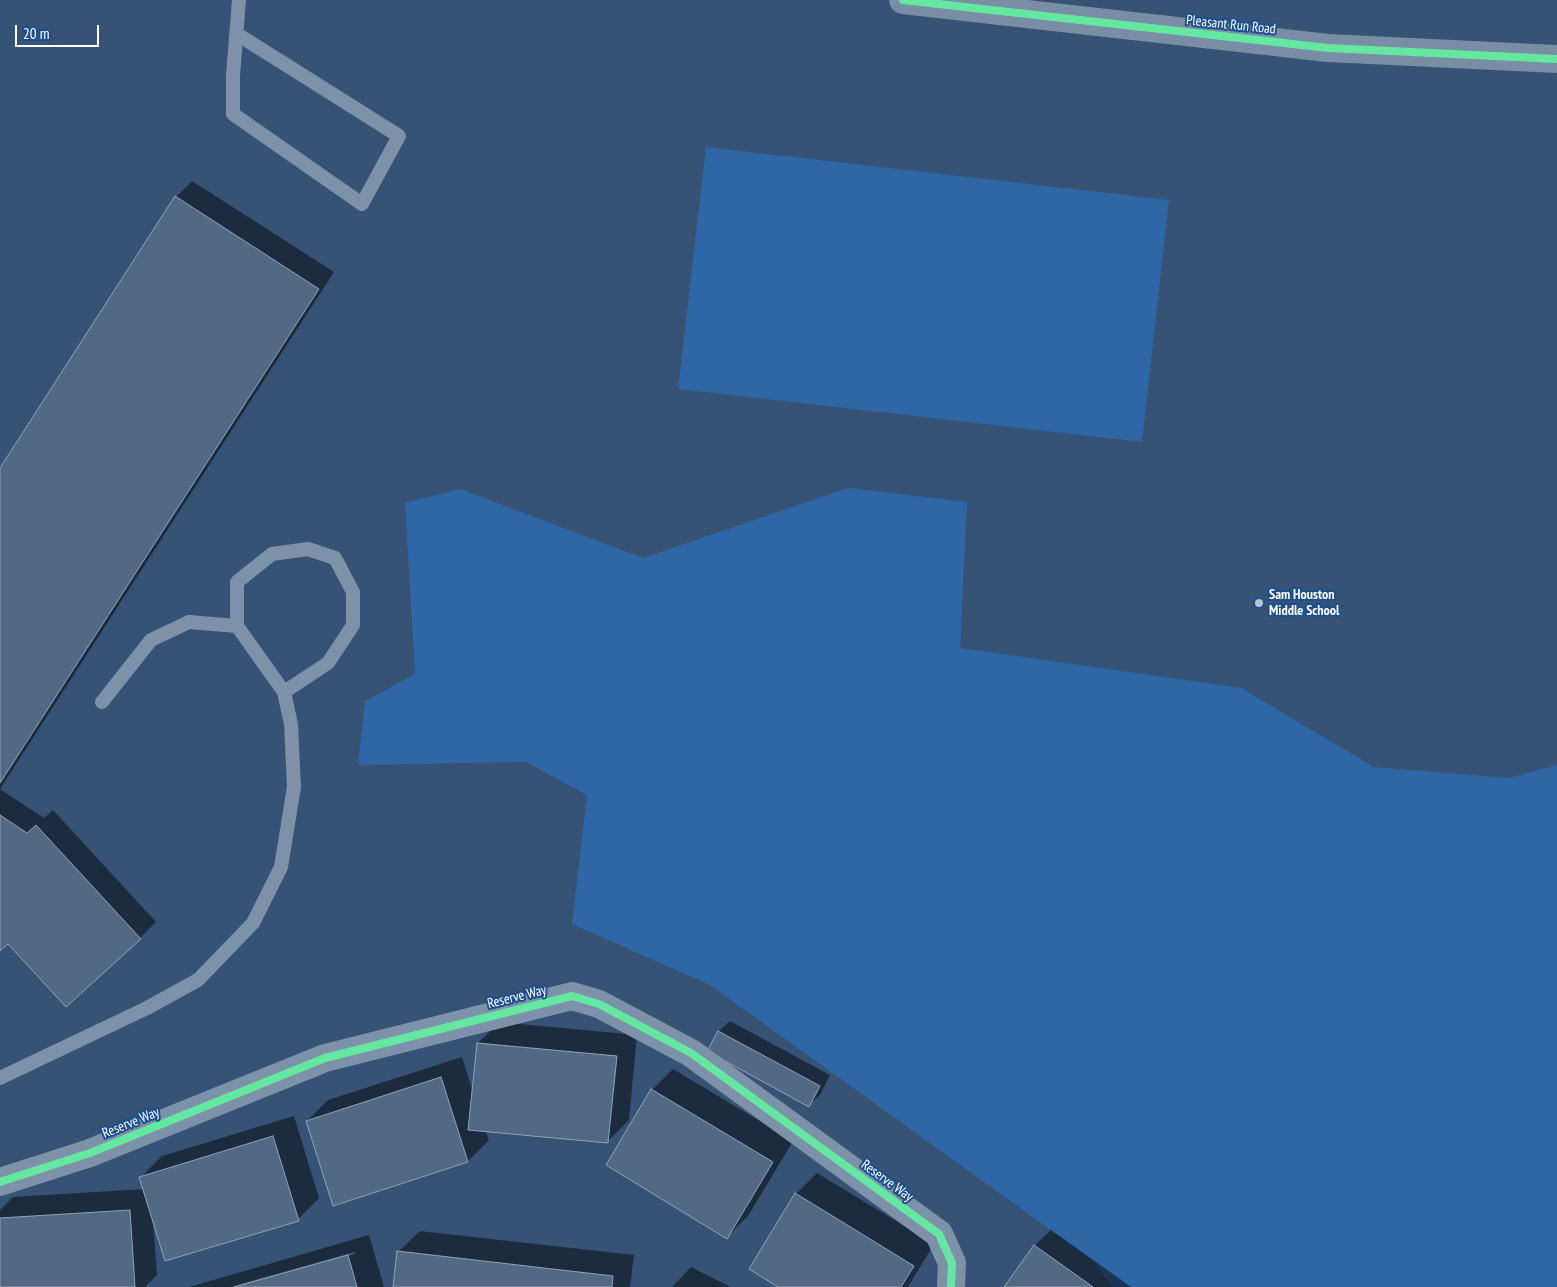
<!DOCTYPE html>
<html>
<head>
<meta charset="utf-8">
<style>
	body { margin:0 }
	#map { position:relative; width:1557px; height:1287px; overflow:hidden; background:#365274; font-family:"PT Sans Narrow",sans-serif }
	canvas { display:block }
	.scale { position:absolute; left:15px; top:25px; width:84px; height:22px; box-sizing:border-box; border:2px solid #fff; border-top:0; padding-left:6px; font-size:15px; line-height:18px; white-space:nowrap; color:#fff; -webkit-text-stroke:4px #1b4f8f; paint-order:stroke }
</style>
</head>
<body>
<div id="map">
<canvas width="1557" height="1287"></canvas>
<div class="scale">20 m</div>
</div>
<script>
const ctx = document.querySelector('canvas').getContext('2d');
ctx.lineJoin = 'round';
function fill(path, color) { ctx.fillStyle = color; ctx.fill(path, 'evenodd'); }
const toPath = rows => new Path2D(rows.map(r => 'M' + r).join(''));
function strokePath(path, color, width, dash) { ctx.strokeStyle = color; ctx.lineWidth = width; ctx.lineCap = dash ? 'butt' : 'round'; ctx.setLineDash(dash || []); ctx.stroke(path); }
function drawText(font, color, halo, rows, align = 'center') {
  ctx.font = font + ' "PT Sans Narrow",sans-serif'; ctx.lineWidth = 4; ctx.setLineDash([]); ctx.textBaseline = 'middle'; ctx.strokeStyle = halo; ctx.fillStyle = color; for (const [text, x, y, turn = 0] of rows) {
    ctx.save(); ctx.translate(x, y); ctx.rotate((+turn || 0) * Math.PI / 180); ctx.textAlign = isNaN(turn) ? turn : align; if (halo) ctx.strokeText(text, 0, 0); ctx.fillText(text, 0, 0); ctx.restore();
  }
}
const green = toPath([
	[706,147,1169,200,1142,442,678,389],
	[848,488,967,502,960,648,1241,688,1374,767,1509,778,1557,765,1557,1287,1113,1287,1091,1259,710,985,572,924,587,795,526,762,358,765,365,701,415,674,405,503,460,489,643,558]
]);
const shadow = toPath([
	[192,181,334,272,0,789,44,818,53,810,156,922,140,938,8,942,0,950,0,470,176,197],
	[730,1021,830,1075,820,1095,809,1105,709,1051,719,1031],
	[499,1022,637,1035,629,1120,608,1141,485,1130,489,1140,468,1161,307,1121,328,1100,462,1057,473,1092,478,1043],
	[673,1069,793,1141,748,1216,727,1237,652,1090],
	[294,1116,319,1198,298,1219,153,1221,157,1275,145,1287,0,1287,0,1210,13,1197,145,1189,141,1177,162,1156],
	[817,1173,934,1244,908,1287,780,1287,796,1194],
	[1051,1230,1131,1287,1005,1287,1035,1245],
	[420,1231,634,1255,630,1287,395,1287,398,1252],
	[369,1235,384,1287,239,1287,355,1254,354,1252,230,1287,189,1287],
	[691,1267,731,1287,672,1287]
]);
const building = toPath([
	[175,196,319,289,0,783,0,468,175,196],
	[0,815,27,833,36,825,141,939,66,1007,8,944,0,951,0,815],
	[718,1031,820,1086,809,1107,707,1051,718,1031],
	[477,1043,617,1056,608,1143,468,1130,477,1043],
	[441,1077,468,1162,333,1206,306,1121,441,1077],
	[651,1089,773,1162,727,1239,606,1165,651,1089],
	[273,1136,299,1221,165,1261,139,1177,273,1136],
	[795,1193,914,1266,901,1287,778,1287,749,1269,795,1193],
	[130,1210,135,1287,0,1287,0,1218,130,1210],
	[1034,1245,1093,1287,1004,1287,1034,1245],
	[397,1251,613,1276,612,1287,393,1287,397,1251],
	[348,1255,357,1287,234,1287,348,1255]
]);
const lane = toPath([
	[237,34,399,136,362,204,233,114,233,75,239,0],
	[102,702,151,640,189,622,237,626],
	[0,1078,147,1008,198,980,253,923,281,867,294,787,291,724,284,692,237,626,237,582,272,554,308,549,335,558,353,592,353,625,328,663,284,692]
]);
const street = toPath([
	[0,1182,90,1153,325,1058,572,996,599,1004,691,1053,939,1234,952,1263,951,1287]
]);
const secondary = toPath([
	[903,0,1328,48,1557,59]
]);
const cycleway = toPath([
	[903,0,1328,48,1557,59],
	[0,1182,90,1153,325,1058,572,996,599,1004,691,1053,939,1234,952,1263,951,1287]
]);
const markers = [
	[1259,603,5,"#b9c2ce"]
];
const streetNames = [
	["Pleasant Run Road",1231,25,6],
	["Reserve Way",517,997,-14],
	["Reserve Way",131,1123,-22],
	["Reserve Way",887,1181,36]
];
const poiNames = [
	["Sam Houston",1269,595],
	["Middle School",1269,611]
];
fill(green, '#2f66a5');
fill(shadow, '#0007');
fill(building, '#526984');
strokePath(building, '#92a2b6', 1);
strokePath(lane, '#7d92a8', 14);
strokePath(street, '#7d92a8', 28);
strokePath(secondary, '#798da4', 28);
strokePath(cycleway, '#66e7a1', 8);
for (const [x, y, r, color] of markers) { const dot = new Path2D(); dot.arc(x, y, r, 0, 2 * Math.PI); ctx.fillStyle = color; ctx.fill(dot); strokePath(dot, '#1b4f8f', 2); }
drawText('14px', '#fff', '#1b4f8f', streetNames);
drawText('bold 14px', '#fff', '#1b4f8f', poiNames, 'left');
</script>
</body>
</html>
